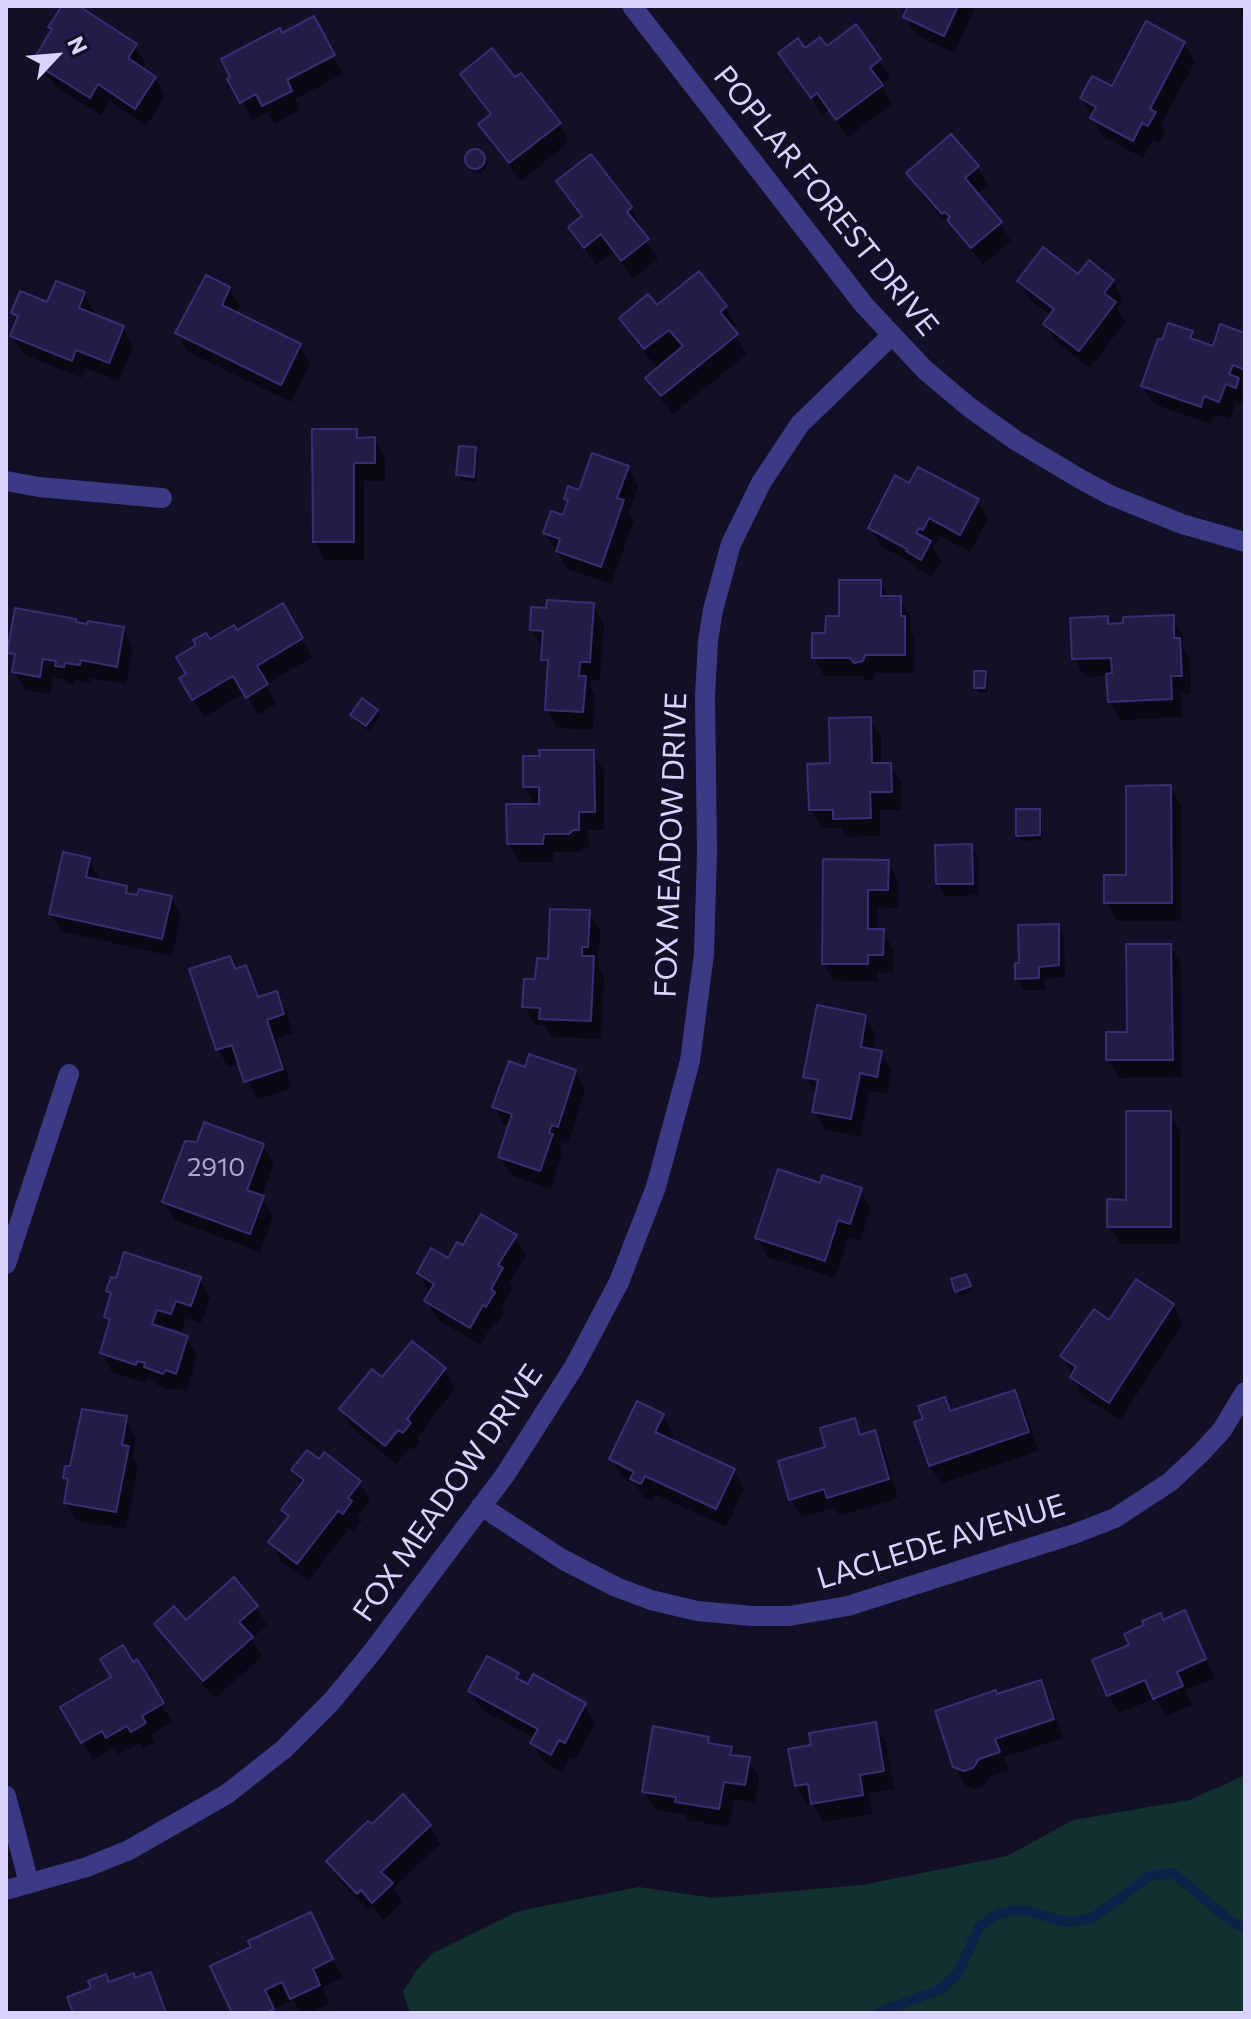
<!DOCTYPE html>
<html>
<head>
<meta charset="utf-8">
<style>
	body { margin:0 }
	#map { position:relative; width:1251px; height:2019px; overflow:hidden; background:#130f26; font-family:Commissioner,sans-serif }
	canvas { display:block }
	.frame { position:absolute; inset:0; border:8px solid #d9d4ff; pointer-events:none }
	.north { position:absolute; left:16px; top:16px; width:80px; height:80px; -webkit-text-stroke:6px #130f26; paint-order:stroke; rotate:64deg; font-size:22px; font-weight:700; line-height:32px; text-align:center; color:#d9d4ff }
	.north::after { content:''; display:block; margin:auto; width:28px; height:36px; background:#d9d4ff; clip-path:polygon(50% 0,100% 100%,50% 72%,0 100%) }
</style>
</head>
<body>
<div id="map">
<canvas width="1251" height="2019"></canvas>
<div class="frame"></div>
<div class="north">N</div>
</div>
<script>
const ctx = document.querySelector('canvas').getContext('2d');
ctx.lineJoin = 'round';
function fill(path, color) { ctx.fillStyle = color; ctx.fill(path, 'evenodd'); }
const toPath = rows => new Path2D(rows.map(r => 'M' + r).join(''));
function strokePath(path, color, width, dash) { ctx.strokeStyle = color; ctx.lineWidth = width; ctx.lineCap = dash ? 'butt' : 'round'; ctx.setLineDash(dash || []); ctx.stroke(path); }
function drawText(font, color, halo, rows, align = 'center') {
  ctx.font = font + ' Commissioner,sans-serif'; ctx.lineWidth = 6; ctx.setLineDash([]); ctx.textBaseline = 'middle'; ctx.strokeStyle = halo; ctx.fillStyle = color; for (const [text, x, y, turn = 0] of rows) {
    ctx.save(); ctx.translate(x, y); ctx.rotate((+turn || 0) * Math.PI / 180); ctx.textAlign = isNaN(turn) ? turn : align; if (halo) ctx.strokeText(text, 0, 0); ctx.fillText(text, 0, 0); ctx.restore();
  }
}
const green = toPath([
	[1245,1775,1245,2013,410,2013,403,1992,416,1971,433,1953,519,1911,639,1887,713,1898,862,1885,1007,1856,1073,1820,1190,1800]
]);
const shadow = toPath([
	[65,6,75,6,135,46,146,64,142,70,155,78,165,96,146,126,109,101,101,115,55,86,48,75,37,57,53,31,51,27],
	[910,6,976,6,954,53,916,35,905,17],
	[1241,6,1245,6,1245,23,1241,16],
	[855,27,890,78,881,85,892,104,848,137,828,110,823,115,781,53,826,49],
	[282,36,324,37,343,74,295,99,300,110,274,124,268,112,252,120,230,80],
	[1184,43,1195,62,1161,124,1165,132,1159,143,1152,140,1143,158,1103,136,1082,98,1113,88],
	[462,75,514,80,559,124,569,142,521,181,491,143,481,125,491,116],
	[951,137,978,168,988,186,977,195,1000,223,1011,241,983,265,955,230,953,231,919,191,909,173],
	'467 163a10 10 0 1 1 20 0a10 10 0 1 1-20 0Z',
	[558,182,631,208,641,227,638,229,658,259,633,278,613,252,596,265,570,228,583,218],
	[1079,277,1113,281,1123,299,1117,308,1125,322,1090,368,1056,342,1045,324,1051,315,1030,300,1020,281],
	[229,288,240,306,236,314,300,346,310,364,291,402,188,352,177,333],
	[84,294,95,313,93,316,123,328,133,346,119,381,86,368,82,378,23,354,12,336,18,321,13,313],
	[725,307,736,325,731,329,747,354,673,414,658,396,647,378,658,369,632,337,622,318,656,308],
	[1191,333,1197,343,1214,349,1245,335,1245,383,1242,386,1245,392,1245,405,1236,402,1230,419,1214,414,1211,424,1154,404,1143,386,1163,343],
	[356,431,361,440,374,439,385,458,385,481,364,481,364,560,325,560,315,542],
	[475,449,478,454,476,482,461,480,458,475],
	[628,467,638,486,629,512,634,520,611,584,568,569,545,533,564,518,569,504,566,498],
	[910,486,977,500,988,519,970,552,940,536,933,548,941,561,932,577,918,570,916,565,881,546,870,528],
	[879,582,889,598,900,598,910,616,911,630,914,637,915,673,875,673,873,680,866,680,862,676,824,676,814,658,841,618],
	[593,605,604,624,600,680,590,680,590,687,595,696,593,730,557,728,547,709,549,670,543,660,542,648,532,630],
	[282,606,312,657,266,685,276,704,258,715,245,693,204,717,181,679,236,633],
	[1172,617,1183,635,1183,648,1190,659,1191,694,1181,694,1182,717,1120,720,1110,702,1109,676,1085,677,1074,658,1107,618,1111,626],
	[77,624,123,629,133,648,126,684,91,678,90,683,75,680,74,685,68,684,65,679,53,677,50,694,25,690,14,671,16,663,10,652],
	[984,673,988,679,987,693,979,693,976,687],
	[377,711,380,716,369,731,355,721,352,715],
	[870,719,881,737,881,765,890,765,901,783,901,810,880,810,880,836,846,837,841,828,821,828,811,810,832,765],
	[593,752,604,771,604,830,588,830,589,848,583,848,580,852,554,852,553,862,519,862,509,843,536,806,525,787],
	[1170,788,1181,806,1181,921,1117,921,1106,902,1128,877],
	[1039,811,1042,816,1042,840,1021,841,1018,836],
	[971,846,978,858,979,895,945,896,938,883],
	[88,860,99,878,98,882,126,888,130,895,171,898,181,916,172,956,62,932,51,914],
	[825,861,888,862,898,880,898,908,878,907,877,931,883,931,893,949,893,973,878,973,878,982,834,981,824,963],
	[589,912,600,931,598,967,604,977,601,1039,552,1037,545,1025,535,1025,524,1006,549,961],
	[1057,926,1064,938,1065,977,1044,979,1045,990,1024,990,1017,978],
	[1170,946,1181,964,1182,1077,1119,1078,1108,1060,1129,1034],
	[229,958,236,970,245,967,260,998,276,993,286,1012,293,1033,276,1039,292,1088,257,1100,240,1064,228,1067,218,1049],
	[865,1017,876,1035,873,1051,881,1053,892,1071,887,1094,869,1091,861,1137,825,1130,814,1111,817,1096,805,1076],
	[526,1069,575,1071,585,1090,568,1144,562,1142,560,1150,562,1154,551,1189,511,1175,500,1157,510,1127,504,1125,494,1106],
	[1169,1113,1180,1131,1180,1244,1120,1244,1109,1226,1128,1202],
	[263,1146,274,1164,261,1197,273,1216,260,1252,175,1220,164,1202],
	[822,1185,860,1190,871,1208,860,1241,848,1238,835,1278,768,1257,757,1238],
	[515,1237,526,1255,509,1283,513,1288,501,1307,504,1312,497,1324,494,1322,480,1345,437,1319,426,1301,430,1293,419,1273,449,1260,464,1247],
	[199,1279,210,1297,201,1323,186,1318,182,1331,167,1327,166,1331,187,1338,197,1356,187,1391,176,1388,174,1391,157,1385,154,1381,147,1379,146,1383,112,1372,102,1353,111,1325,106,1316,112,1297,108,1291],
	[954,1281,968,1282,972,1292,960,1296],
	[1173,1305,1183,1324,1120,1420,1082,1396,1063,1356,1110,1323],
	[445,1369,455,1388,417,1438,420,1443,414,1450,410,1447,396,1464,352,1428,341,1410,382,1380],
	[1014,1392,1025,1410,1038,1451,941,1484,930,1466,916,1424,926,1420,944,1400,951,1413],
	[662,1415,673,1434,670,1441,733,1470,744,1489,726,1527,655,1494,652,1501,643,1497,636,1485,622,1478,611,1459],
	[125,1418,136,1437,133,1457,138,1466,126,1529,77,1521,66,1503,69,1485,65,1478],
	[854,1420,863,1436,874,1433,884,1451,898,1498,840,1516,835,1507,802,1517,791,1499,828,1448],
	[293,1470,359,1482,370,1500,358,1515,362,1521,354,1531,349,1528,308,1581,281,1561,271,1543,289,1519,284,1510,302,1486],
	[256,1607,267,1625,251,1639,262,1657,215,1698,167,1642,156,1624,186,1623],
	[1185,1613,1215,1678,1185,1690,1192,1705,1165,1716,1155,1698,1119,1713,1109,1695,1131,1646,1163,1622],
	[136,1662,172,1722,150,1735,155,1742,143,1749,139,1743,118,1755,114,1748,93,1760,62,1708],
	[518,1675,522,1683,585,1705,595,1723,575,1760,570,1758,562,1772,543,1762,533,1743,535,1739,481,1709,471,1691],
	[1040,1682,1050,1701,1063,1738,1004,1757,1009,1771,989,1777,983,1786,975,1789,966,1786,955,1766,998,1696],
	[875,1724,886,1743,894,1789,869,1793,873,1814,823,1822,813,1803,807,1804,797,1786,813,1746],
	[708,1739,711,1746,731,1748,736,1757,748,1759,759,1778,755,1803,734,1799,729,1827,688,1820,685,1815,655,1810,644,1792],
	[430,1826,440,1844,393,1888,402,1903,384,1920,372,1907,368,1911,339,1880,328,1862,372,1827],
	[311,1914,342,1978,322,1988,329,2004,310,2013,300,2013,293,2000,273,2009,275,2013,234,2013,254,1948],
	[150,1974,168,2013,75,2013,110,1984,135,1980]
]);
const stream = toPath([
	[878,2013,941,1989,959,1972,979,1927,999,1913,1023,1910,1067,1922,1091,1919,1150,1876,1173,1873,1232,1922,1245,1927]
]);
const building = toPath([
	[62,6,79,6,137,44,128,58,156,77,135,109,98,84,90,98,42,68,45,64,35,57,52,29,48,27,62,6],
	[908,6,958,6,944,36,903,17,908,6],
	[314,16,335,55,287,80,292,91,262,106,256,94,240,103,227,79,230,77,221,59,280,28,282,33,314,16],
	[1146,21,1185,42,1150,109,1156,112,1148,126,1142,123,1133,141,1090,118,1096,107,1080,98,1092,76,1112,86,1146,21],
	[856,24,881,59,870,68,883,85,836,120,817,93,811,98,778,53,798,38,805,48,820,37,827,46,856,24],
	[492,48,515,77,521,73,561,123,509,163,478,124,491,114,460,74,492,48],
	[951,134,979,166,965,178,1002,222,971,248,947,220,950,217,945,212,942,214,906,173,951,134],
	'465 159a10 10 0 1 1 20 0a10 10 0 1 1-20 0Z',
	[591,154,632,207,627,212,649,239,621,261,601,234,584,248,568,227,582,216,556,181,591,154],
	[1043,247,1078,274,1089,260,1114,280,1104,293,1116,302,1079,351,1043,324,1054,309,1017,281,1043,247],
	[699,271,727,306,720,312,738,334,661,396,645,378,683,346,669,330,644,349,619,318,648,294,657,305,699,271],
	[206,275,230,287,222,305,301,344,281,385,175,333,206,275],
	[56,281,85,292,79,308,124,326,109,363,76,350,72,361,10,336,18,316,11,313,20,291,47,302,56,281],
	[1168,323,1193,331,1190,338,1213,346,1220,324,1245,333,1245,370,1233,365,1229,374,1239,378,1236,388,1226,384,1219,402,1204,396,1201,407,1141,386,1158,339,1162,340,1168,323],
	[312,429,357,429,357,438,375,437,375,463,354,463,354,542,313,542,312,429],
	[459,446,476,447,474,477,456,475,459,446],
	[592,453,629,466,617,498,624,500,601,567,556,551,560,539,543,533,551,511,563,515,568,500,564,499,568,486,579,490,592,453],
	[918,467,979,499,960,535,929,518,923,530,919,528,916,533,931,541,921,560,906,551,907,549,868,528,895,475,909,483,918,467],
	[839,580,881,580,881,596,901,596,901,616,905,616,905,655,865,655,863,661,854,663,850,658,812,658,812,633,825,633,826,616,839,616,839,580],
	[547,600,594,603,590,662,580,662,579,676,586,676,583,712,545,710,548,660,541,660,543,631,530,630,531,607,546,608,547,600],
	[283,603,303,638,257,666,268,684,246,698,233,676,192,700,179,678,186,674,176,657,196,645,193,640,206,633,210,639,234,625,237,630,283,603],
	[15,608,76,619,76,622,87,624,88,621,124,627,117,667,81,660,80,665,65,663,64,667,55,666,56,661,43,659,40,677,12,672,15,654,7,653,15,608],
	[1174,615,1174,638,1180,638,1182,676,1171,676,1172,699,1108,702,1106,674,1112,673,1111,658,1072,659,1070,618,1108,616,1108,624,1123,623,1123,617,1174,615],
	[974,671,986,671,985,688,974,688,974,671],
	[362,698,378,710,366,726,350,715,362,698],
	[871,717,872,763,891,763,892,792,870,792,871,818,833,819,833,810,809,810,807,764,830,763,829,718,871,717],
	[539,750,594,750,595,812,579,812,579,830,573,830,569,834,544,834,543,844,507,844,506,804,539,804,539,787,523,787,523,756,540,756,539,750],
	[1171,785,1172,903,1104,903,1104,875,1126,875,1126,786,1171,785],
	[1016,809,1040,809,1040,835,1016,836,1016,809],
	[972,844,973,884,936,884,935,845,972,844],
	[63,852,90,858,86,877,127,886,126,893,137,895,139,889,172,896,162,939,49,914,63,852],
	[823,859,889,860,888,890,868,890,868,929,884,929,883,955,868,955,868,964,822,964,823,859],
	[550,909,590,910,588,947,582,947,582,956,594,956,591,1021,539,1019,540,1008,522,1007,524,979,535,979,537,958,548,959,550,909],
	[1059,924,1059,965,1039,967,1039,978,1015,979,1015,963,1019,963,1018,925,1059,924],
	[1126,944,1171,944,1173,1060,1106,1060,1106,1032,1127,1032,1126,944],
	[230,956,235,969,246,965,258,997,277,991,284,1014,267,1020,283,1069,244,1082,232,1045,216,1050,189,969,230,956],
	[817,1005,866,1015,861,1047,882,1051,877,1077,860,1073,851,1119,812,1112,818,1080,803,1077,817,1005],
	[529,1054,576,1070,558,1127,552,1125,549,1133,553,1134,540,1171,498,1157,512,1114,492,1107,509,1061,525,1067,529,1054],
	[1126,1111,1171,1111,1171,1227,1107,1227,1107,1199,1126,1200,1126,1111],
	[204,1122,264,1144,247,1190,264,1196,250,1234,162,1202,185,1141,197,1142,204,1122],
	[778,1169,820,1183,822,1175,862,1188,850,1224,838,1220,825,1261,755,1238,778,1169],
	[481,1214,517,1235,498,1265,503,1268,491,1289,495,1292,486,1307,483,1305,470,1328,424,1301,434,1284,417,1273,431,1248,448,1258,457,1242,463,1245,481,1214],
	[124,1252,201,1277,191,1306,176,1301,171,1314,157,1310,152,1324,188,1336,176,1374,166,1370,163,1374,144,1367,145,1363,137,1361,136,1365,100,1353,110,1319,104,1317,111,1293,106,1291,111,1277,116,1278,124,1252],
	[966,1274,971,1286,955,1292,951,1279,966,1274],
	[1136,1279,1174,1304,1109,1403,1070,1377,1076,1367,1060,1356,1094,1309,1109,1320,1136,1279],
	[412,1341,446,1368,407,1419,411,1423,403,1433,398,1430,385,1446,339,1409,372,1369,382,1377,412,1341],
	[1015,1390,1029,1432,929,1466,914,1422,923,1419,918,1406,945,1397,950,1411,1015,1390],
	[637,1401,664,1414,655,1432,735,1469,716,1509,645,1476,641,1484,630,1479,634,1472,609,1459,637,1401],
	[82,1409,127,1416,122,1445,129,1446,116,1512,64,1503,68,1479,63,1478,65,1466,70,1466,82,1409],
	[855,1418,860,1435,875,1430,889,1479,827,1498,824,1489,789,1500,778,1461,825,1447,820,1428,855,1418],
	[307,1450,319,1459,324,1452,361,1481,348,1498,352,1501,343,1514,338,1511,297,1564,268,1542,289,1516,281,1510,304,1480,291,1470,307,1450],
	[234,1577,258,1606,239,1622,253,1637,203,1681,154,1624,174,1606,186,1620,234,1577],
	[1185,1610,1206,1659,1177,1672,1183,1686,1153,1699,1145,1680,1107,1696,1092,1660,1129,1645,1124,1634,1144,1625,1142,1621,1161,1613,1163,1620,1185,1610],
	[123,1645,133,1662,137,1659,164,1703,142,1716,146,1723,131,1732,127,1726,106,1738,102,1731,81,1743,60,1707,111,1677,100,1659,123,1645],
	[487,1656,519,1673,516,1678,528,1684,533,1674,586,1703,565,1743,559,1740,551,1755,530,1743,538,1729,468,1691,487,1656],
	[1041,1680,1054,1719,995,1739,1000,1752,979,1759,973,1768,964,1771,953,1767,935,1711,996,1690,997,1694,1041,1680],
	[876,1722,884,1771,860,1775,863,1795,811,1804,808,1784,795,1786,788,1749,811,1745,809,1733,876,1722],
	[653,1726,709,1737,708,1743,732,1747,730,1755,750,1757,745,1785,724,1782,719,1809,675,1802,676,1797,642,1792,653,1726],
	[403,1794,431,1825,381,1872,393,1883,372,1903,361,1890,357,1894,326,1861,368,1821,372,1824,403,1794],
	[311,1912,333,1959,313,1969,320,1985,290,1999,282,1982,265,1990,274,2009,266,2013,232,2013,210,1966,251,1947,248,1941,311,1912],
	[151,1972,166,2013,73,2013,67,1997,91,1988,88,1981,106,1974,109,1982,134,1973,135,1978,151,1972]
]);
const street = toPath([
	[632,6,864,305,925,370,969,407,1015,440,1082,480,1110,495,1182,524,1245,542],
	[6,481,39,487,162,498],
	[6,1264,69,1074],
	[481,1506,562,1559,616,1587,651,1600,697,1611,752,1616,789,1616,848,1606,1074,1534,1115,1518,1170,1482,1201,1453,1222,1430,1245,1392],
	[6,1796,29,1883],
	[6,1890,87,1867,129,1850,227,1794,284,1749,331,1702,373,1651,505,1475,574,1367,619,1282,656,1187,690,1061,704,954,707,852,705,696,708,641,713,610,731,544,761,483,800,424,892,335]
]);
const numberNames = [
	["2910",216,1167]
];
const streetNames = [
	["POPLAR FOREST DRIVE",826,201,51],
	["FOX MEADOW DRIVE",671,845,-88],
	["FOX MEADOW DRIVE",448,1493,-55],
	["LACLEDE AVENUE",941,1542,-17]
];
fill(green, '#12302f');
fill(shadow, '#0007');
strokePath(stream, '#0c2248', 10);
fill(building, '#241b47');
strokePath(building, '#3b2d73', 2);
strokePath(street, '#3d3a85', 20);
drawText('26px', '#aca6d1', null, numberNames);
drawText('30px', '#d9d4ff', '#130f26', streetNames);
</script>
</body>
</html>
